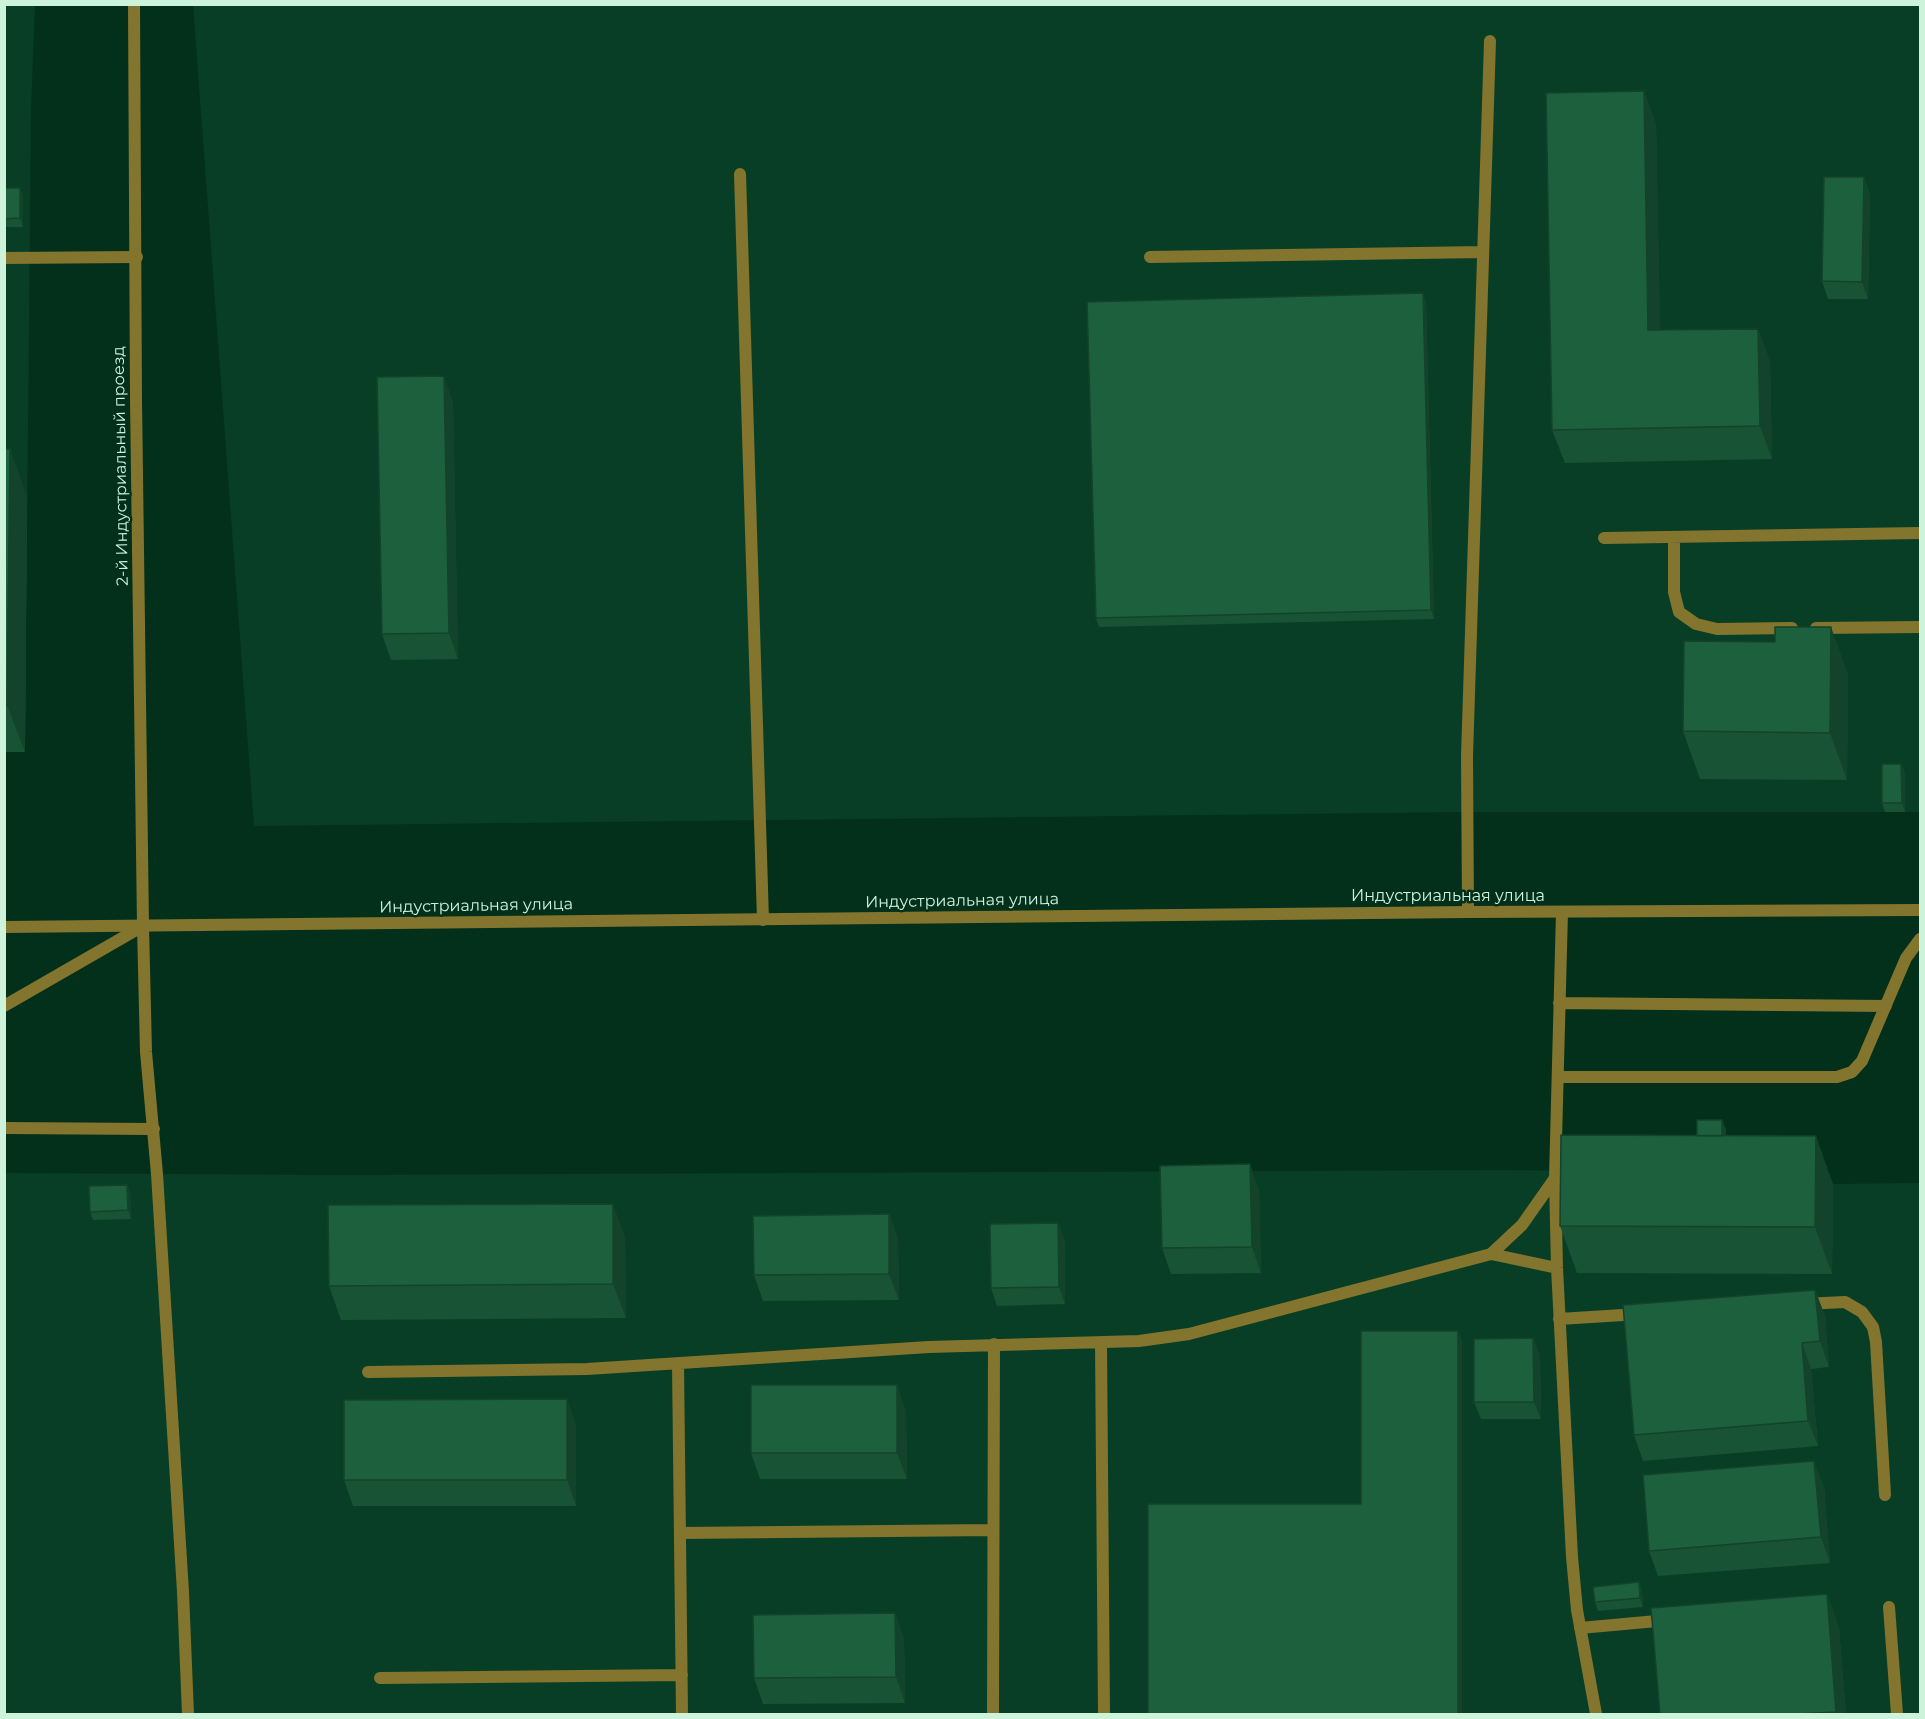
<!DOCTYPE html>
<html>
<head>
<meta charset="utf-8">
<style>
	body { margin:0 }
	#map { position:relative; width:1925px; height:1719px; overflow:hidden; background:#02301b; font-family:Montserrat,sans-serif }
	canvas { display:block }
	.frame { position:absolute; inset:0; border:6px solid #cdf3db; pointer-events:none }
</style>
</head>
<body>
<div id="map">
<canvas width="1925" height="1719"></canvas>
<div class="frame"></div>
</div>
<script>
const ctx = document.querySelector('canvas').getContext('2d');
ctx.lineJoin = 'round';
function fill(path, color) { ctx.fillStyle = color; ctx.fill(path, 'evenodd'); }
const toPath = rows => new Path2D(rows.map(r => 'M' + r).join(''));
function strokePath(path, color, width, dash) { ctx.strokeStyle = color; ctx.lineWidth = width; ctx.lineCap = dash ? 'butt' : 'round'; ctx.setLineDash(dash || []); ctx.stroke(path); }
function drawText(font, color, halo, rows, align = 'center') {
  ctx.font = font + ' Montserrat,sans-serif'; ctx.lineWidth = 5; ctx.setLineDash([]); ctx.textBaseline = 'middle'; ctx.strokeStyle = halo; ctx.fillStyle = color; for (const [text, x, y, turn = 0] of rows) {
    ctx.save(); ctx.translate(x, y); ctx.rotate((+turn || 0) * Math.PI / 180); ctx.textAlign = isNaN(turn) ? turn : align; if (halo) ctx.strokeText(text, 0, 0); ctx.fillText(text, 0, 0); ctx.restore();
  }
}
const built = toPath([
	[35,4,31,108,25,752,5,752,4,5],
	[193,5,1920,5,1920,812,1467,812,254,826],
	[4,1161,6,1173,336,1175,1505,1170,1578,1171,1833,1184,1920,1183,1920,1714,5,1714]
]);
const service = toPath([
	[740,174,763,920],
	[1150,257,1483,252],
	[4,258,137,257],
	[1674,537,1674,592,1679,612,1696,624,1717,629,1792,628],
	[1604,538,1920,533],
	[1816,628,1920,627],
	[1468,912,1467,756,1490,41],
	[1562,912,1555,1178,1557,1268,1572,1557,1577,1610,1596,1714],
	[1559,1003,1886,1006],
	[4,1006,143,926,146,1052,157,1174,183,1592,188,1714],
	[1558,1077,1837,1077,1852,1072,1862,1061,1906,958,1920,939],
	[4,1128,154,1129],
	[1491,1254,1557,1268],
	[1803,1304,1845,1302,1862,1312,1873,1327,1876,1342,1885,1495],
	[1559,1319,1639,1314],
	[1101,1343,1104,1714],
	[678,1364,682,1714],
	[368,1372,587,1369,929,1347,1139,1341,1189,1334,1491,1254,1522,1225,1555,1178],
	[680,1533,993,1530],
	[1889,1607,1897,1714],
	[1580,1628,1668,1620],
	[380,1678,682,1675],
	[993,1714,994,1344]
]);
const minor = toPath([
	[134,4,136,399,143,926],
	[4,927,1468,912,1920,910]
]);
const wall = toPath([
	[1644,91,1656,125,1660,330,1758,329,1770,362,1772,459,1565,463,1552,430],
	[1864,177,1870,195,1868,299,1828,299,1822,281],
	[4,188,20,188,23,197,23,227,4,227],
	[1426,302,1434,619,1099,627,1096,618],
	[453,402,458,659,391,660,382,634],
	[4,449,27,496,25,752,4,752],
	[1848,674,1847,780,1700,779,1683,731],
	[1901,764,1905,773,1905,812,1885,812,1882,803],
	[1726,1129,1726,1136,1833,1184,1832,1274,1577,1273,1560,1226,1697,1136],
	[127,1185,130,1193,131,1219,93,1220,90,1212],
	[1259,1190,1261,1273,1171,1274,1162,1248],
	[889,1214,898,1239,899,1300,763,1301,754,1275],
	[625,1237,626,1318,341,1320,329,1286],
	[1065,1240,1065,1304,997,1306,991,1288],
	[1815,1290,1825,1316,1829,1367,1811,1369,1818,1446,1643,1461,1634,1435],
	[1533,1338,1540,1356,1541,1419,1481,1419,1474,1402],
	[906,1411,907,1479,760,1479,751,1453],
	[576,1425,576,1506,353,1506,344,1480],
	[1824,1487,1830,1563,1658,1576,1649,1551],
	[1639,1582,1642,1591,1643,1607,1598,1611,1595,1602],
	[1827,1594,1839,1628,1846,1714,1660,1714],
	[895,1613,904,1639,905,1703,763,1704,754,1678]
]);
const shadedWall = toPath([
	[1644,91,1656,125,1661,364,1648,330],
	[1864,177,1870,195,1868,299,1862,282],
	[20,188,23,197,23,227,20,218],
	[1423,293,1426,302,1434,619,1431,610],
	[1758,329,1770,362,1772,459,1760,426],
	[444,376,453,402,458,659,449,633],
	[10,449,27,496,25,752,7,705],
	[1831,627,1848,674,1847,780,1830,733],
	[1901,764,1905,773,1905,812,1902,803],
	[1722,1120,1726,1129,1725,1183,1722,1174],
	[1816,1136,1833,1184,1832,1274,1815,1227],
	[1250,1164,1259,1190,1261,1273,1252,1247],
	[127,1185,130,1193,131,1219,128,1210],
	[613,1204,625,1237,626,1318,613,1284],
	[889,1214,898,1239,899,1300,889,1274],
	[1058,1223,1065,1240,1065,1304,1059,1287],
	[1815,1290,1825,1316,1829,1367,1820,1341],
	[1458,1331,1462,1340,1462,1714,1458,1714],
	[1533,1338,1540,1356,1541,1419,1534,1402],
	[1802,1343,1811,1369,1818,1446,1808,1421],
	[897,1385,906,1411,907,1479,897,1453],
	[567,1399,576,1425,576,1506,567,1480],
	[1814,1461,1824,1487,1830,1563,1821,1537],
	[1639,1582,1642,1591,1643,1607,1640,1598],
	[1827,1594,1839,1628,1846,1714,1838,1714,1836,1712],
	[895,1613,904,1639,905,1703,896,1677]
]);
const building = toPath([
	[1644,91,1648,330,1758,329,1760,426,1552,430,1546,93,1644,91],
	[1824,177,1864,177,1862,282,1822,281,1824,177],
	[4,188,20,188,20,218,4,219,4,188],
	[1423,293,1431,610,1096,618,1087,302,1423,293],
	[444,376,449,633,382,634,377,377,444,376],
	[4,449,10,449,7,705,4,705,4,449],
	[1775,627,1831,627,1830,733,1683,731,1684,641,1775,642,1775,627],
	[1882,764,1901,764,1902,803,1882,803,1882,764],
	[1697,1120,1722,1120,1722,1136,1697,1136,1697,1120],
	[1561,1135,1816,1136,1815,1227,1560,1226,1561,1135],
	[1250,1164,1252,1247,1162,1248,1160,1166,1250,1164],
	[127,1185,128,1210,90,1212,89,1186,127,1185],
	[613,1204,613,1284,329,1286,328,1205,613,1204],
	[889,1214,889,1274,754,1275,753,1216,889,1214],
	[1058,1223,1059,1287,991,1288,990,1224,1058,1223],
	[1815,1290,1820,1341,1802,1343,1808,1421,1634,1435,1623,1305,1815,1290],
	[1361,1331,1458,1331,1458,1714,1148,1714,1148,1504,1361,1504,1361,1331],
	[1533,1338,1534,1402,1474,1402,1474,1339,1533,1338],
	[751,1385,897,1385,897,1453,751,1453,751,1385],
	[567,1399,567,1480,344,1480,344,1400,567,1399],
	[1814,1461,1821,1537,1649,1551,1643,1475,1814,1461],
	[1639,1582,1640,1598,1595,1602,1593,1587,1639,1582],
	[1827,1594,1836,1712,1799,1714,1660,1714,1651,1608,1827,1594],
	[895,1613,896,1677,754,1678,753,1615,895,1613]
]);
const streetNames = [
	["2-й Индустриальный проезд",121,466,-91],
	["Индустриальная улица",1448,896],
	["Индустриальная улица",962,901,-1],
	["Индустриальная улица",476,906,-1]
];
fill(built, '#093e26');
strokePath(service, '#84752e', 12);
strokePath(minor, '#84752e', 12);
fill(wall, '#185335');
fill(shadedWall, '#14432b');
fill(building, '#1c603e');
strokePath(building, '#14432b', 1.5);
drawText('16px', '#cdf3db', '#02301b', streetNames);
</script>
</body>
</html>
